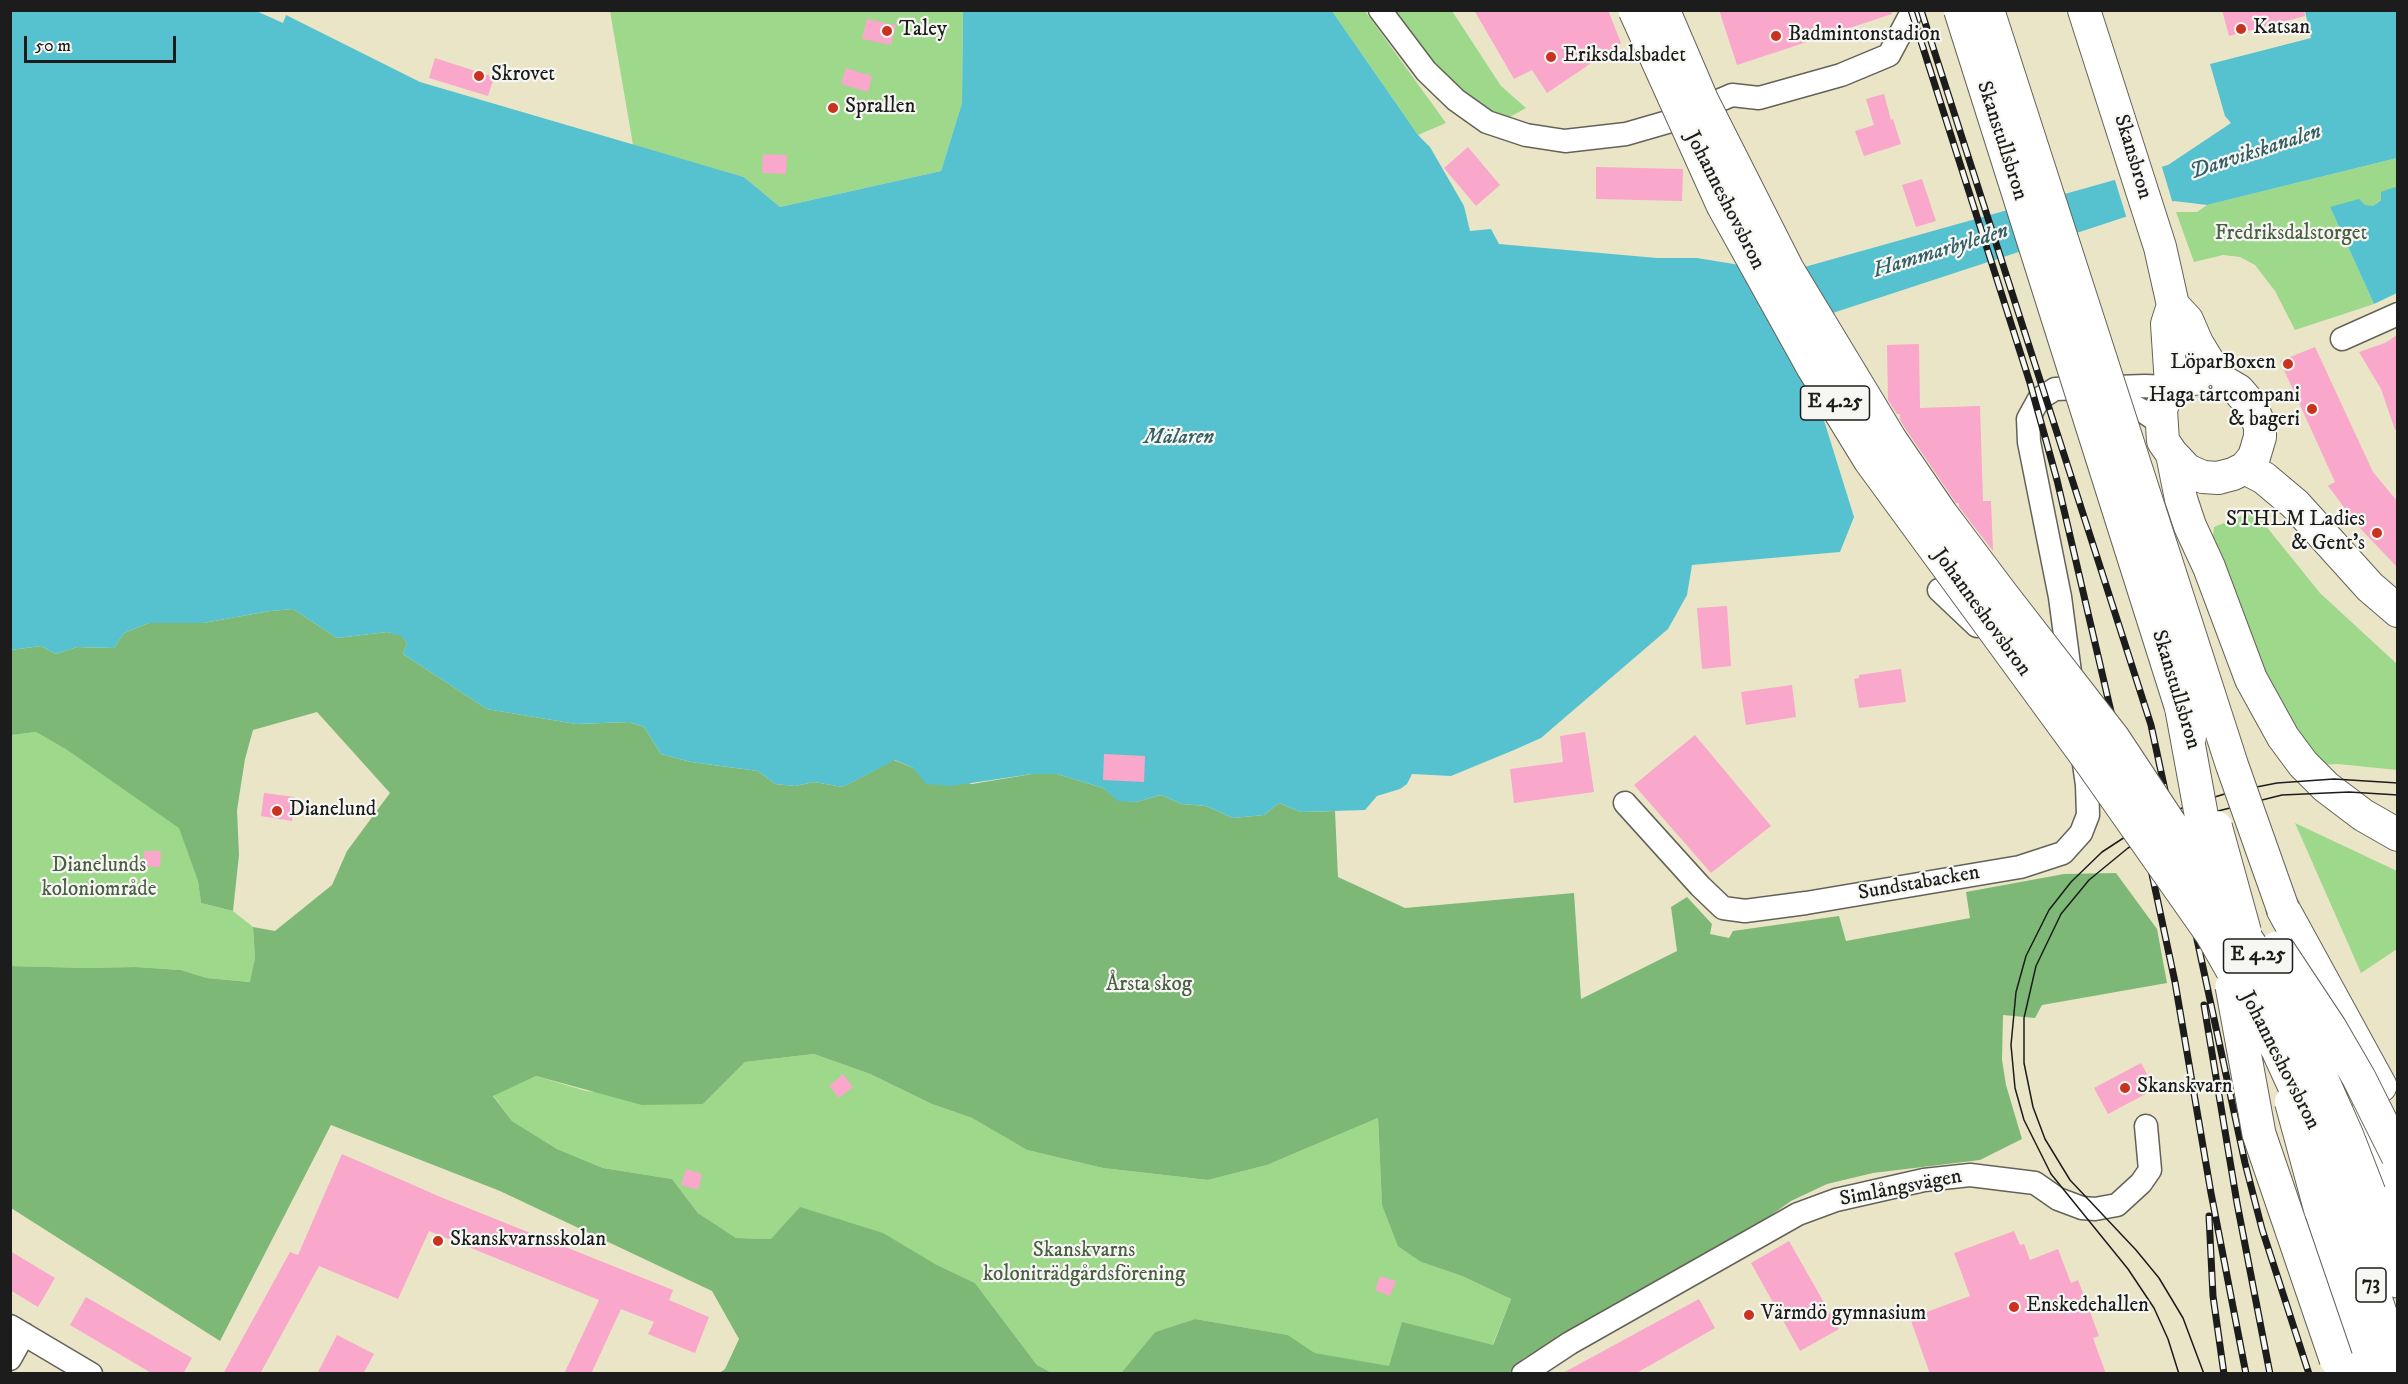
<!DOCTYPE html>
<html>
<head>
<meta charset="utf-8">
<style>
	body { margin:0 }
	#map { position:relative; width:2408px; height:1384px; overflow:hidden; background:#ebe5c8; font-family:"IM FELL DW Pica",serif }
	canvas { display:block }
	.frame { position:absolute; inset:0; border:12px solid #1c1c1c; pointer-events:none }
	.scale { position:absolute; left:24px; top:36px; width:152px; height:27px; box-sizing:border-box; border:3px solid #1c1c1c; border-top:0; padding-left:8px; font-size:18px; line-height:21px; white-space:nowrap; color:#1c1c1c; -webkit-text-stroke:4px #f6f6f2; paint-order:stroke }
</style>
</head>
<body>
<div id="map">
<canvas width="2408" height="1384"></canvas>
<div class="frame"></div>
<div class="scale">50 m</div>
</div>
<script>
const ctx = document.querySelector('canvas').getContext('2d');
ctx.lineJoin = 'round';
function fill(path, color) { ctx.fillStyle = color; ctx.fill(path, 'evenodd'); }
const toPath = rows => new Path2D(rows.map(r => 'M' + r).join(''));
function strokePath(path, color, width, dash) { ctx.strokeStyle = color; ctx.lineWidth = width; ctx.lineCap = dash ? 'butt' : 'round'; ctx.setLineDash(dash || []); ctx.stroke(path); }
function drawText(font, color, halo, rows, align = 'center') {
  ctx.font = font + ' "IM FELL DW Pica",serif'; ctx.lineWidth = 4.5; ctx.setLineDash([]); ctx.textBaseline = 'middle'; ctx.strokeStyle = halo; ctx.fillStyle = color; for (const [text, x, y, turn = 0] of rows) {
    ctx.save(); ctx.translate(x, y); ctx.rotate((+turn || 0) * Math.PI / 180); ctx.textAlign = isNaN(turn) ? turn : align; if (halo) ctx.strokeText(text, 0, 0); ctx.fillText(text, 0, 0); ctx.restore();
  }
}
const green = toPath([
	[610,11,963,11,962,103,941,171,780,207,744,177,633,145],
	[1332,11,1365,11,1446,123,1418,135],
	[1395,11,1452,11,1501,86,1526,108,1508,118,1490,112,1461,91,1432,61],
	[2397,158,2397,190,2395,188,2373,206,2330,207,2374,304,2295,330,2275,291,2255,265,2240,257,2223,255,2194,262,2176,212,2197,212,2207,205],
	[2249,513,2257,515,2320,593,2397,664,2397,770,2338,764,2321,765,2258,675,2213,537,2214,527],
	[36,732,67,750,180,828,198,881,201,903,233,911,253,927,255,958,251,982,207,978,181,970,135,967,87,968,11,966,10,735],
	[2295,823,2397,871,2397,949,2361,973],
	[814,1054,870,1074,932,1104,972,1118,1027,1150,1103,1168,1208,1180,1267,1165,1378,1118,1382,1205,1421,1262,1462,1276,1511,1299,1492,1346,1389,1367,1315,1353,1288,1335,1195,1319,1155,1332,1121,1373,1052,1373,1037,1365,975,1283,935,1264,771,1239,736,1238,698,1213,672,1179,603,1168,557,1149,512,1121,493,1095,536,1076,586,1091,703,1104,745,1062]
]);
const forest = toPath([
	[293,609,337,638,387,632,401,635,407,643,403,654,487,709,576,724,629,722,644,727,661,754,691,762,758,771,775,784,795,786,814,782,843,787,894,760,913,768,972,784,1032,774,1057,774,1103,788,1118,800,1136,802,1161,795,1182,804,1206,806,1233,818,1264,815,1279,803,1301,812,1335,811,1338,877,1405,908,1574,893,1581,999,1677,951,1671,907,1687,897,1712,924,1710,934,1729,938,1733,931,1839,916,1846,941,1970,918,1966,892,2064,874,2116,873,2157,929,2167,983,2042,1005,2035,1018,2003,1015,2002,1060,2006,1085,2022,1139,1980,1160,1873,1173,1827,1184,1791,1201,1700,1265,1524,1358,1509,1373,1121,1373,1155,1332,1195,1319,1288,1335,1315,1353,1389,1366,1402,1322,1493,1345,1511,1299,1462,1276,1421,1262,1398,1246,1382,1205,1378,1118,1267,1165,1208,1180,1103,1168,1027,1150,972,1118,932,1104,870,1074,814,1054,745,1062,703,1104,642,1105,536,1076,493,1096,512,1121,557,1149,603,1168,672,1179,698,1213,736,1238,771,1239,800,1207,883,1233,935,1264,975,1283,1037,1365,1052,1373,718,1374,725,1369,739,1339,712,1291,500,1191,331,1125,220,1341,11,1208,10,966,87,968,135,967,181,970,207,978,250,982,255,958,253,927,275,931,332,885,347,851,390,793,317,712,253,730,245,759,237,810,239,855,233,911,201,903,198,881,179,828,67,750,36,732,11,735,11,650,41,646,56,654,77,647,114,648,124,633,149,623,203,623,270,611]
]);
const water = toPath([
	[254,10,283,23,286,15,420,82,744,177,780,207,941,171,962,103,963,11,1332,11,1418,135,1430,147,1464,206,1470,231,1491,229,1499,244,1657,258,1697,258,1740,265,1751,282,2168,165,2231,123,2225,116,2210,64,2311,38,2305,11,2397,11,2397,158,2207,205,2174,201,1781,330,1818,401,1854,517,1840,552,1692,565,1687,595,1668,629,1541,738,1514,750,1451,776,1412,774,1407,784,1400,789,1377,796,1365,810,1301,812,1279,803,1264,815,1233,818,1206,806,1182,804,1161,795,1136,802,1118,801,1103,788,1057,774,1032,774,951,786,926,784,913,768,895,760,843,787,814,782,795,786,775,784,758,771,691,762,661,754,644,727,629,722,576,724,487,709,403,654,407,643,401,636,387,632,337,638,293,609,270,611,203,623,149,623,124,633,114,648,77,647,56,654,41,646,11,650,10,11],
	[2395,187,2398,190,2397,293,2374,304,2330,207,2359,199,2365,205,2373,206,2381,200,2381,192]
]);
const pier = toPath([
	[2161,164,2173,204,2127,219,2114,177]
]);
const building = toPath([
	[1474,10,1608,10,1621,43,1547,93,1532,70,1514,79],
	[1719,10,1891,10,1892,14,1737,65],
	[2222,10,2304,10,2305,16,2229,36],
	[867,19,896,25,891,45,862,39],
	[435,58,494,77,488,96,429,78],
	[846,68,872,76,868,92,841,84],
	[1884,94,1891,120,1893,119,1901,144,1864,156,1855,131,1874,125,1866,99],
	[1468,147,1500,185,1476,206,1444,168],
	[763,154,787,155,786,174,762,173],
	[1596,167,1683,169,1682,201,1596,199],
	[1922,179,1936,221,1916,227,1902,185],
	[2397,335,2397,429,2395,430,2381,389,2359,352,2385,343],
	[1919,344,1920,408,1980,406,1983,501,1991,501,1993,551,1959,507,1959,503,1956,503,1907,431,1900,420,1900,414,1897,414,1888,400,1887,345],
	[2315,347,2373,472,2397,501,2397,567,2359,527,2328,486,2335,482,2280,361],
	[1727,606,1731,666,1702,669,1697,608],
	[1901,669,1906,702,1859,708,1854,679,1859,678,1859,675],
	[1792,685,1796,717,1746,725,1741,692],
	[1585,732,1594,792,1514,803,1510,769,1563,762,1560,736],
	[1695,735,1771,826,1711,873,1634,785],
	[1104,754,1145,756,1144,782,1103,780],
	[264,793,295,797,292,821,261,816],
	[144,851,161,851,160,867,143,866],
	[2141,1063,2155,1089,2108,1114,2094,1088],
	[843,1074,853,1087,839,1098,829,1086],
	[342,1154,443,1198,673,1290,669,1300,709,1317,695,1353,648,1334,654,1322,621,1309,591,1374,564,1374,599,1300,429,1231,398,1299,319,1266,260,1374,223,1374,290,1252,298,1255],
	[686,1169,702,1174,698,1190,681,1185],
	[2014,1231,2020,1245,2024,1244,2030,1260,2058,1249,2071,1283,2078,1280,2099,1336,2093,1338,2106,1374,1930,1374,1910,1318,1970,1296,1954,1253],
	[1789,1241,1839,1329,1800,1351,1751,1263],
	[10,1251,55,1278,38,1307,10,1290],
	[1380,1276,1396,1281,1390,1296,1375,1290],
	[86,1297,192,1358,183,1374,153,1374,70,1325],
	[1699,1299,1715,1328,1635,1374,1561,1374],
	[337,1335,374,1354,363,1374,317,1374]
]);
const street = toPath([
	[1380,10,1426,71,1456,100,1487,122,1526,135,1565,141,1626,134,1671,121,1732,95,1759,98,1841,75,1889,55,1913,10],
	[2342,339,2398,314],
	[2106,392,2141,410,2160,423],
	[1939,590,1977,626],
	[2071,680,2060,597,2029,442,2028,419,2039,399,2055,389,2145,386,2169,387],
	[1625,803,1700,886,1723,908,1745,911,1806,903,2020,867,2063,853,2081,833,2088,815,2087,785,2083,757],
	[10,1326,91,1374],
	[10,1359,24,1334],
	[1523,1374,1570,1343,1798,1214,1836,1200,1924,1180,1970,1175,2035,1183,2058,1199,2082,1208,2095,1209,2117,1205,2141,1183,2150,1170,2146,1126]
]);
const secondary = toPath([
	[2084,10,2160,247,2173,305,2187,320,2197,343,2219,379],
	[2201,378,2219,379,2238,390,2251,405,2260,426,2260,437,2254,457,2245,468,2233,474,2218,478,2203,477,2187,470,2172,454,2163,441,2161,410,2169,387,2184,380,2201,378],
	[2171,385,2167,324,2173,305],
	[2172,454,2181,499,2190,526,2209,567,2251,679,2283,737,2303,764,2326,787,2363,815,2398,835],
	[2245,468,2264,478,2295,504,2370,587,2398,611],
	[2364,1117,2398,1206],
	[2320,1209,2374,1374]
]);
const highway = toPath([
	[2283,909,2380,1086],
	[2369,1193,2398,1281],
	[2344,1204,2398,1367],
	[2337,1322,2354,1374]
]);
const tram = toPath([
	[2179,1374,2168,1339,2154,1308,2128,1269,2051,1174,2024,1120,2015,1088,2011,1045,2016,992,2026,956,2049,910,2071,882,2102,852,2148,822,2192,804,2231,792,2277,783,2334,779,2398,783],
	[2204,1374,2183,1318,2159,1278,2136,1250,2070,1180,2045,1139,2033,1107,2024,1063,2024,1018,2036,966,2061,914,2089,880,2128,848,2162,831,2198,816,2282,795,2349,792,2398,795]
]);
const rail = toPath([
	[1911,10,2030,383,2057,480,2123,763,2140,818,2175,982,2211,1193,2246,1374],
	[1921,10,2151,725,2245,1163,2262,1229,2309,1374],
	[2204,1005,2237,1203,2270,1374],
	[2209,1216,2213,1296,2224,1374]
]);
const secondaryBridge = toPath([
	[1960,10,2190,736],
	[1988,10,2232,765,2283,909],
	[2216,827,2245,932],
	[2291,1102,2320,1209]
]);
const highwayBridge = toPath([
	[1635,10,1723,205,1813,367,1870,460,2091,762,2212,934,2277,1048,2315,1131,2344,1204],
	[1663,10,1702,101,1787,269,1891,441,1941,514,2002,595,2113,738,2266,969,2303,1037,2347,1136,2369,1193],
	[2182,710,2213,879],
	[2277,948,2330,1028,2359,1078,2398,1156],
	[2232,986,2259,1134,2336,1359]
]);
const markers = [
	[2241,29,6,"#c8321e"],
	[887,31,6,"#c8321e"],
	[1776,36,6,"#c8321e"],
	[1551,57,6,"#c8321e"],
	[479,76,6,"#c8321e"],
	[833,108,6,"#c8321e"],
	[2288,364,6,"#c8321e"],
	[2312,409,6,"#c8321e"],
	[2377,533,6,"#c8321e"],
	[277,811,6,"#c8321e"],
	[2125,1088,6,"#c8321e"],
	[438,1241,6,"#c8321e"],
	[2014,1307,6,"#c8321e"],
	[1749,1315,6,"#c8321e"]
];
const shields = [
	[1835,403,69],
	[2258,956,69],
	[2371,1285,30]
];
const shieldNames = [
	["E 4.25",1835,403],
	["E 4.25",2258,956],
	["73",2371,1285]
];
const poiNames = [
	["Katsan",2253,29],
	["Taley",899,31],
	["Badmintonstadion",1788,36],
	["Eriksdalsbadet",1563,57],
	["Skrovet",491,76],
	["Sprallen",845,108],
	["LöparBoxen",2276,364,"right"],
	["Haga tårtcompani",2300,397,"right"],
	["& bageri",2300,421,"right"],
	["STHLM Ladies",2365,521,"right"],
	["& Gent’s",2365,545,"right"],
	["Dianelund",289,811],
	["Skanskvarn",2137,1088],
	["Skanskvarnsskolan",450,1241],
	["Enskedehallen",2026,1307],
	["Värmdö gymnasium",1761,1315]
];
const streetNames = [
	["Skanstullsbron",2001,141,72],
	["Skansbron",2132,157,73],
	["Johanneshovsbron",1724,201,63],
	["Johanneshovsbron",1981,613,54],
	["Skanstullsbron",2175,690,73],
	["Sundstabacken",1919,884,-10],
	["Johanneshovsbron",2279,1061,63],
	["Simlångsvägen",1901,1189,-11]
];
const parkNames = [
	["Fredriksdalstorget",2291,235],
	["Dianelunds",99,867],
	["koloniområde",99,891],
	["Årsta skog",1149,986],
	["Skanskvarns",1084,1252],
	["koloniträdgårdsförening",1084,1276]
];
const waterNames = [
	["Danvikskanalen",2256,153,-18],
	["Hammarbyleden",1941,252,-17],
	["Mälaren",1179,438]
];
fill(green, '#9dd88b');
fill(forest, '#7eb877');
fill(water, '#56c2d0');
fill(pier, '#ebe5c8');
fill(building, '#f9a7ca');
strokePath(street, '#646258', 25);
strokePath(secondary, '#646258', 34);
strokePath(highway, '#646258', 35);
strokePath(street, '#fff', 22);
strokePath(secondary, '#fff', 32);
strokePath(highway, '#fff', 33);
strokePath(tram, '#1c1c1c', 1.5);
strokePath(rail, '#1c1c1c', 7);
strokePath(rail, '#f6f6f2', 4.5, [14]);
strokePath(secondaryBridge, '#646258', 34, []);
strokePath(highwayBridge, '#646258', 35, []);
strokePath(secondaryBridge, '#fff', 32);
strokePath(highwayBridge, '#fff', 33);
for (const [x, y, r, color] of markers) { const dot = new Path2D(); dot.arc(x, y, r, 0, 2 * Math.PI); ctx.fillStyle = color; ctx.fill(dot); strokePath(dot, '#f6f6f2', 2); }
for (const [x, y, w] of shields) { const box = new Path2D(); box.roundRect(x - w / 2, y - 17, w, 34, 4.5); ctx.fillStyle = '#f6f6f2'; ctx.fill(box); strokePath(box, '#1c1c1c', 1.5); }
drawText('bold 20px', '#1c1c1c', null, shieldNames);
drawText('21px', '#1c1c1c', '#f6f6f2', poiNames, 'left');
drawText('21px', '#1c1c1c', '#f6f6f2', streetNames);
drawText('21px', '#495e43', '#f6f6f2', parkNames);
drawText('italic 22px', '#335e64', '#f6f6f2', waterNames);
</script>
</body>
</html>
